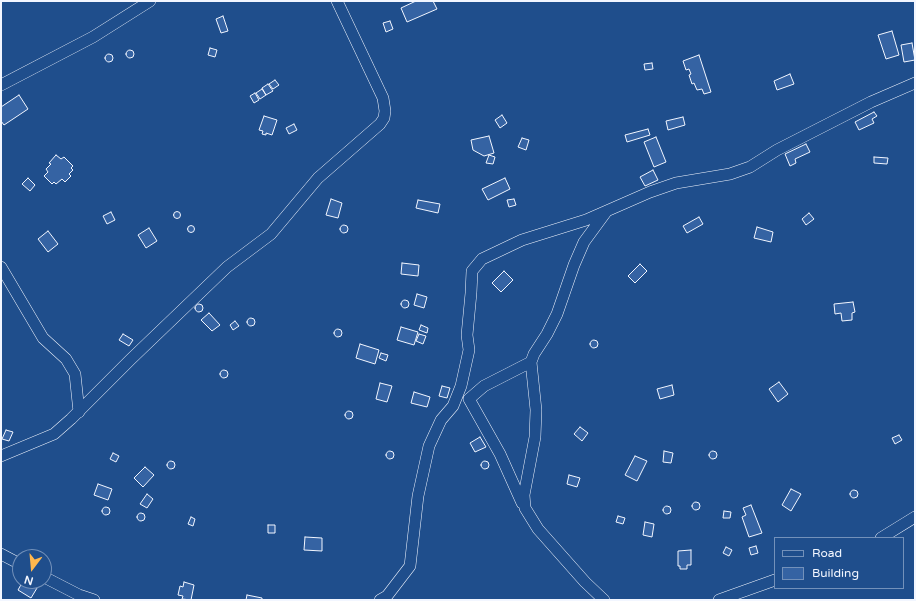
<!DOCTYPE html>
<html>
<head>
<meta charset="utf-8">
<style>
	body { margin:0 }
	#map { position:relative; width:916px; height:601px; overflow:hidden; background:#1f4e8c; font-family:"Varela Round",sans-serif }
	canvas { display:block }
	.frame { position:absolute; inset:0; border:2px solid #f2f6ff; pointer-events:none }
	.legend { position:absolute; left:774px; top:537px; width:130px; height:52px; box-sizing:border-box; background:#1f4e8c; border:1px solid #7391ba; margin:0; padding:5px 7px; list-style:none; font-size:12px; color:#f2f6ff }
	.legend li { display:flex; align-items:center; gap:8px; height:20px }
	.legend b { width:20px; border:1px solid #7391ba }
	.north { position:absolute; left:12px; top:549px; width:40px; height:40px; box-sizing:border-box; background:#1f4e8c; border:1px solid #7391ba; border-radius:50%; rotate:196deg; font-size:11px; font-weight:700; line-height:16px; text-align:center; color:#f2f6ff }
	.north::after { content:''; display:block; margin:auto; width:14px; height:18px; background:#ffb74d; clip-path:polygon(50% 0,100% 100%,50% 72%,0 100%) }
</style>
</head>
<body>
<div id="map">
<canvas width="916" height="601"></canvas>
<div class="frame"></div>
<ul class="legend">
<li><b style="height:5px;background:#1f4e8c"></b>Road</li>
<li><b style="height:11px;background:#3563a3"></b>Building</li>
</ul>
<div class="north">N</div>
</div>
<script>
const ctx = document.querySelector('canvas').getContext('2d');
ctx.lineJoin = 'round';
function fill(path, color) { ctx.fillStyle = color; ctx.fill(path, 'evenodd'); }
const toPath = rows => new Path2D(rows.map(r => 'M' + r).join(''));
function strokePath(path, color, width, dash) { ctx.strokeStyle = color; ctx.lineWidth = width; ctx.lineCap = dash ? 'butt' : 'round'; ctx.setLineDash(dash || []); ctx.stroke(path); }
const building = toPath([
	[416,1,433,1,437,9,407,22,401,8,416,1],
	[223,16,228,31,221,33,216,19,223,16],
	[390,21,393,29,386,32,383,23,390,21],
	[892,31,899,55,886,59,878,35,892,31],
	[912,43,915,60,904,62,901,45,912,43],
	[210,48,217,50,215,57,208,55,210,48],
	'126 54a4 4 0 1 1 8 0a4 4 0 1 1-8 0Z',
	'105 58a4 4 0 1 1 8 0a4 4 0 1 1-8 0Z',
	[699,55,711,92,704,94,702,89,697,90,694,83,692,84,689,75,691,74,689,69,686,70,683,61,699,55],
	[652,63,653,69,645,70,644,64,652,63],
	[790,74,794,84,777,90,774,81,790,74],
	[275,80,279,85,273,89,269,84,275,80],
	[268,84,273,91,266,95,262,88,268,84],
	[262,89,266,95,260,99,256,93,262,89],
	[255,93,259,100,254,103,250,96,255,93],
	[19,95,28,109,4,125,1,121,1,107,19,95],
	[874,112,877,116,872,119,874,123,859,130,855,122,874,112],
	[502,115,507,123,500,128,495,120,502,115],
	[264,116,277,120,272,135,266,133,266,135,262,134,263,131,259,130,264,116],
	[683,117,685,125,668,130,666,121,683,117],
	[294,124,297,130,289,134,286,128,294,124],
	[648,129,650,135,627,142,625,135,648,129],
	[489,136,494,153,484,156,473,150,471,140,489,136],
	[656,137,666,162,654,167,644,142,656,137],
	[522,138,529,140,526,150,518,147,522,138],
	[806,144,810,152,795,159,796,163,790,166,785,154,806,144],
	[56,155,61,159,64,157,73,166,71,168,73,170,69,174,71,176,65,182,62,179,56,184,54,182,52,184,44,176,48,172,46,169,51,164,49,163,56,155],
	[489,155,495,157,493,164,486,163,489,155],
	[874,157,888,158,887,164,874,163,874,157],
	[653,170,658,180,645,186,640,177,653,170],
	[28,178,35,185,30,191,22,184,28,178],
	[505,178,510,189,488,200,482,189,505,178],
	[331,199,342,203,338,218,326,215,331,199],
	[514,199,516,205,509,207,507,200,514,199],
	[418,200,440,204,438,213,416,208,418,200],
	'173.5 215a3.5 3.5 0 1 1 7 0a3.5 3.5 0 1 1-7 0Z',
	[111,212,115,220,107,224,103,216,111,212],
	[809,213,814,219,806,225,802,219,809,213],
	[699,217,703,224,687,233,683,226,699,217],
	'340 229a4 4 0 1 1 8 0a4 4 0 1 1-8 0Z',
	'187.5 229a3.5 3.5 0 1 1 7 0a3.5 3.5 0 1 1-7 0Z',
	[757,227,773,232,771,242,754,238,757,227],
	[149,228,157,241,146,248,138,235,149,228],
	[48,231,58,244,48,252,38,239,48,231],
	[402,263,419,265,418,276,401,274,402,263],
	[640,264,647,271,635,283,628,276,640,264],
	[504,271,513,280,501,292,492,283,504,271],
	[417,294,427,297,424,308,414,305,417,294],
	'401 304a4 4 0 1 1 8 0a4 4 0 1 1-8 0Z',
	[853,302,855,312,852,313,852,320,842,321,841,313,835,314,834,304,853,302],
	'195 308a4 4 0 1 1 8 0a4 4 0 1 1-8 0Z',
	[209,313,220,325,212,331,201,320,209,313],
	'247 322a4 4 0 1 1 8 0a4 4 0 1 1-8 0Z',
	[235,321,239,326,233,330,230,325,235,321],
	[421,325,428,328,427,333,419,330,421,325],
	[401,327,418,332,414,345,397,340,401,327],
	'334 333a4 4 0 1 1 8 0a4 4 0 1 1-8 0Z',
	[123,334,133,340,129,346,119,340,123,334],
	[419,334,426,336,423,344,416,341,419,334],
	'590 344a4 4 0 1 1 8 0a4 4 0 1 1-8 0Z',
	[360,344,379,350,375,364,356,358,360,344],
	[381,353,388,355,386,361,379,358,381,353],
	'220 374a4 4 0 1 1 8 0a4 4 0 1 1-8 0Z',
	[779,382,788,394,778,402,769,389,779,382],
	[380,383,392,386,387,402,376,399,380,383],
	[672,385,674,395,660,399,657,389,672,385],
	[442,386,450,388,447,398,439,396,442,386],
	[414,392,430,397,427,407,411,403,414,392],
	'345 415a4 4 0 1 1 8 0a4 4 0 1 1-8 0Z',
	[580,427,588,433,582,441,574,434,580,427],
	[6,430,13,432,9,441,2,439,6,430],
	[899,435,902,440,895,444,892,438,899,435],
	[480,437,486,447,475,452,470,443,480,437],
	'709 455a4 4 0 1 1 8 0a4 4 0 1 1-8 0Z',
	[664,451,673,453,671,463,663,462,664,451],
	'386 455a4 4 0 1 1 8 0a4 4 0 1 1-8 0Z',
	[113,453,119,456,116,462,110,459,113,453],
	[635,456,647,461,637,481,625,475,635,456],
	'481 465a4 4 0 1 1 8 0a4 4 0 1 1-8 0Z',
	'167 465a4 4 0 1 1 8 0a4 4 0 1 1-8 0Z',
	[145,467,154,475,143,487,134,478,145,467],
	[569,475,580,478,577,487,567,484,569,475],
	[98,484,112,489,108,500,94,495,98,484],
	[791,489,801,494,791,511,782,505,791,489],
	'850 494a4 4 0 1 1 8 0a4 4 0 1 1-8 0Z',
	[147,494,153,499,147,508,140,504,147,494],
	'692 506a4 4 0 1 1 8 0a4 4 0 1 1-8 0Z',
	[751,505,762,533,749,537,742,517,746,515,743,508,751,505],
	'663 510a4 4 0 1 1 8 0a4 4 0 1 1-8 0Z',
	'102 511a4 4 0 1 1 8 0a4 4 0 1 1-8 0Z',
	[724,511,731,512,730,518,723,518,724,511],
	'137 517a4 4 0 1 1 8 0a4 4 0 1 1-8 0Z',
	[618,516,625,518,623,524,616,522,618,516],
	[191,517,195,519,193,526,188,524,191,517],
	[645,522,654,524,652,537,643,535,645,522],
	[268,525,275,525,275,533,268,533,268,525],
	[305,537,322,538,322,551,304,550,305,537],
	[756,546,758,553,751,555,749,548,756,546],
	[726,547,732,550,729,556,723,553,726,547],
	[691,550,691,565,687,565,687,569,680,569,680,566,678,566,678,551,691,550],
	[23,581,26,581,37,588,31,598,18,590,23,581],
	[184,582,194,585,191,600,182,599,183,596,178,595,180,586,183,587,184,582],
	[247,595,262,598,262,600,246,600,247,595]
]);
const minor = toPath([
	[1,85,93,37,150,1],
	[1,267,43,338,66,359,75,374,79,412],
	[1,456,54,434,71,419,131,359,227,267,271,234,318,178,380,124,384,118,385,111,383,98,337,1],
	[522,503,500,454,469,399,484,386,531,362],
	[881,538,915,517],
	[1,554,20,564],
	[44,577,79,595,94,600],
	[380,600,387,596,410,566,418,496,429,446,441,420,453,406,461,386,469,350,467,335,471,293,472,271,482,259,522,240,586,220,650,192,676,183,730,174,750,167,777,150,871,102,915,83],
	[604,600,585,582,538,529,525,508,524,495,535,437,536,410,531,362,534,354,547,334,557,314,574,265,584,242,606,212],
	[719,600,775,580]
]);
fill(building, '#3563a3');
strokePath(building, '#f2f6ff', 1);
strokePath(minor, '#f2f6ff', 12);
strokePath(minor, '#1f4e8c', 11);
</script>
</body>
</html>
